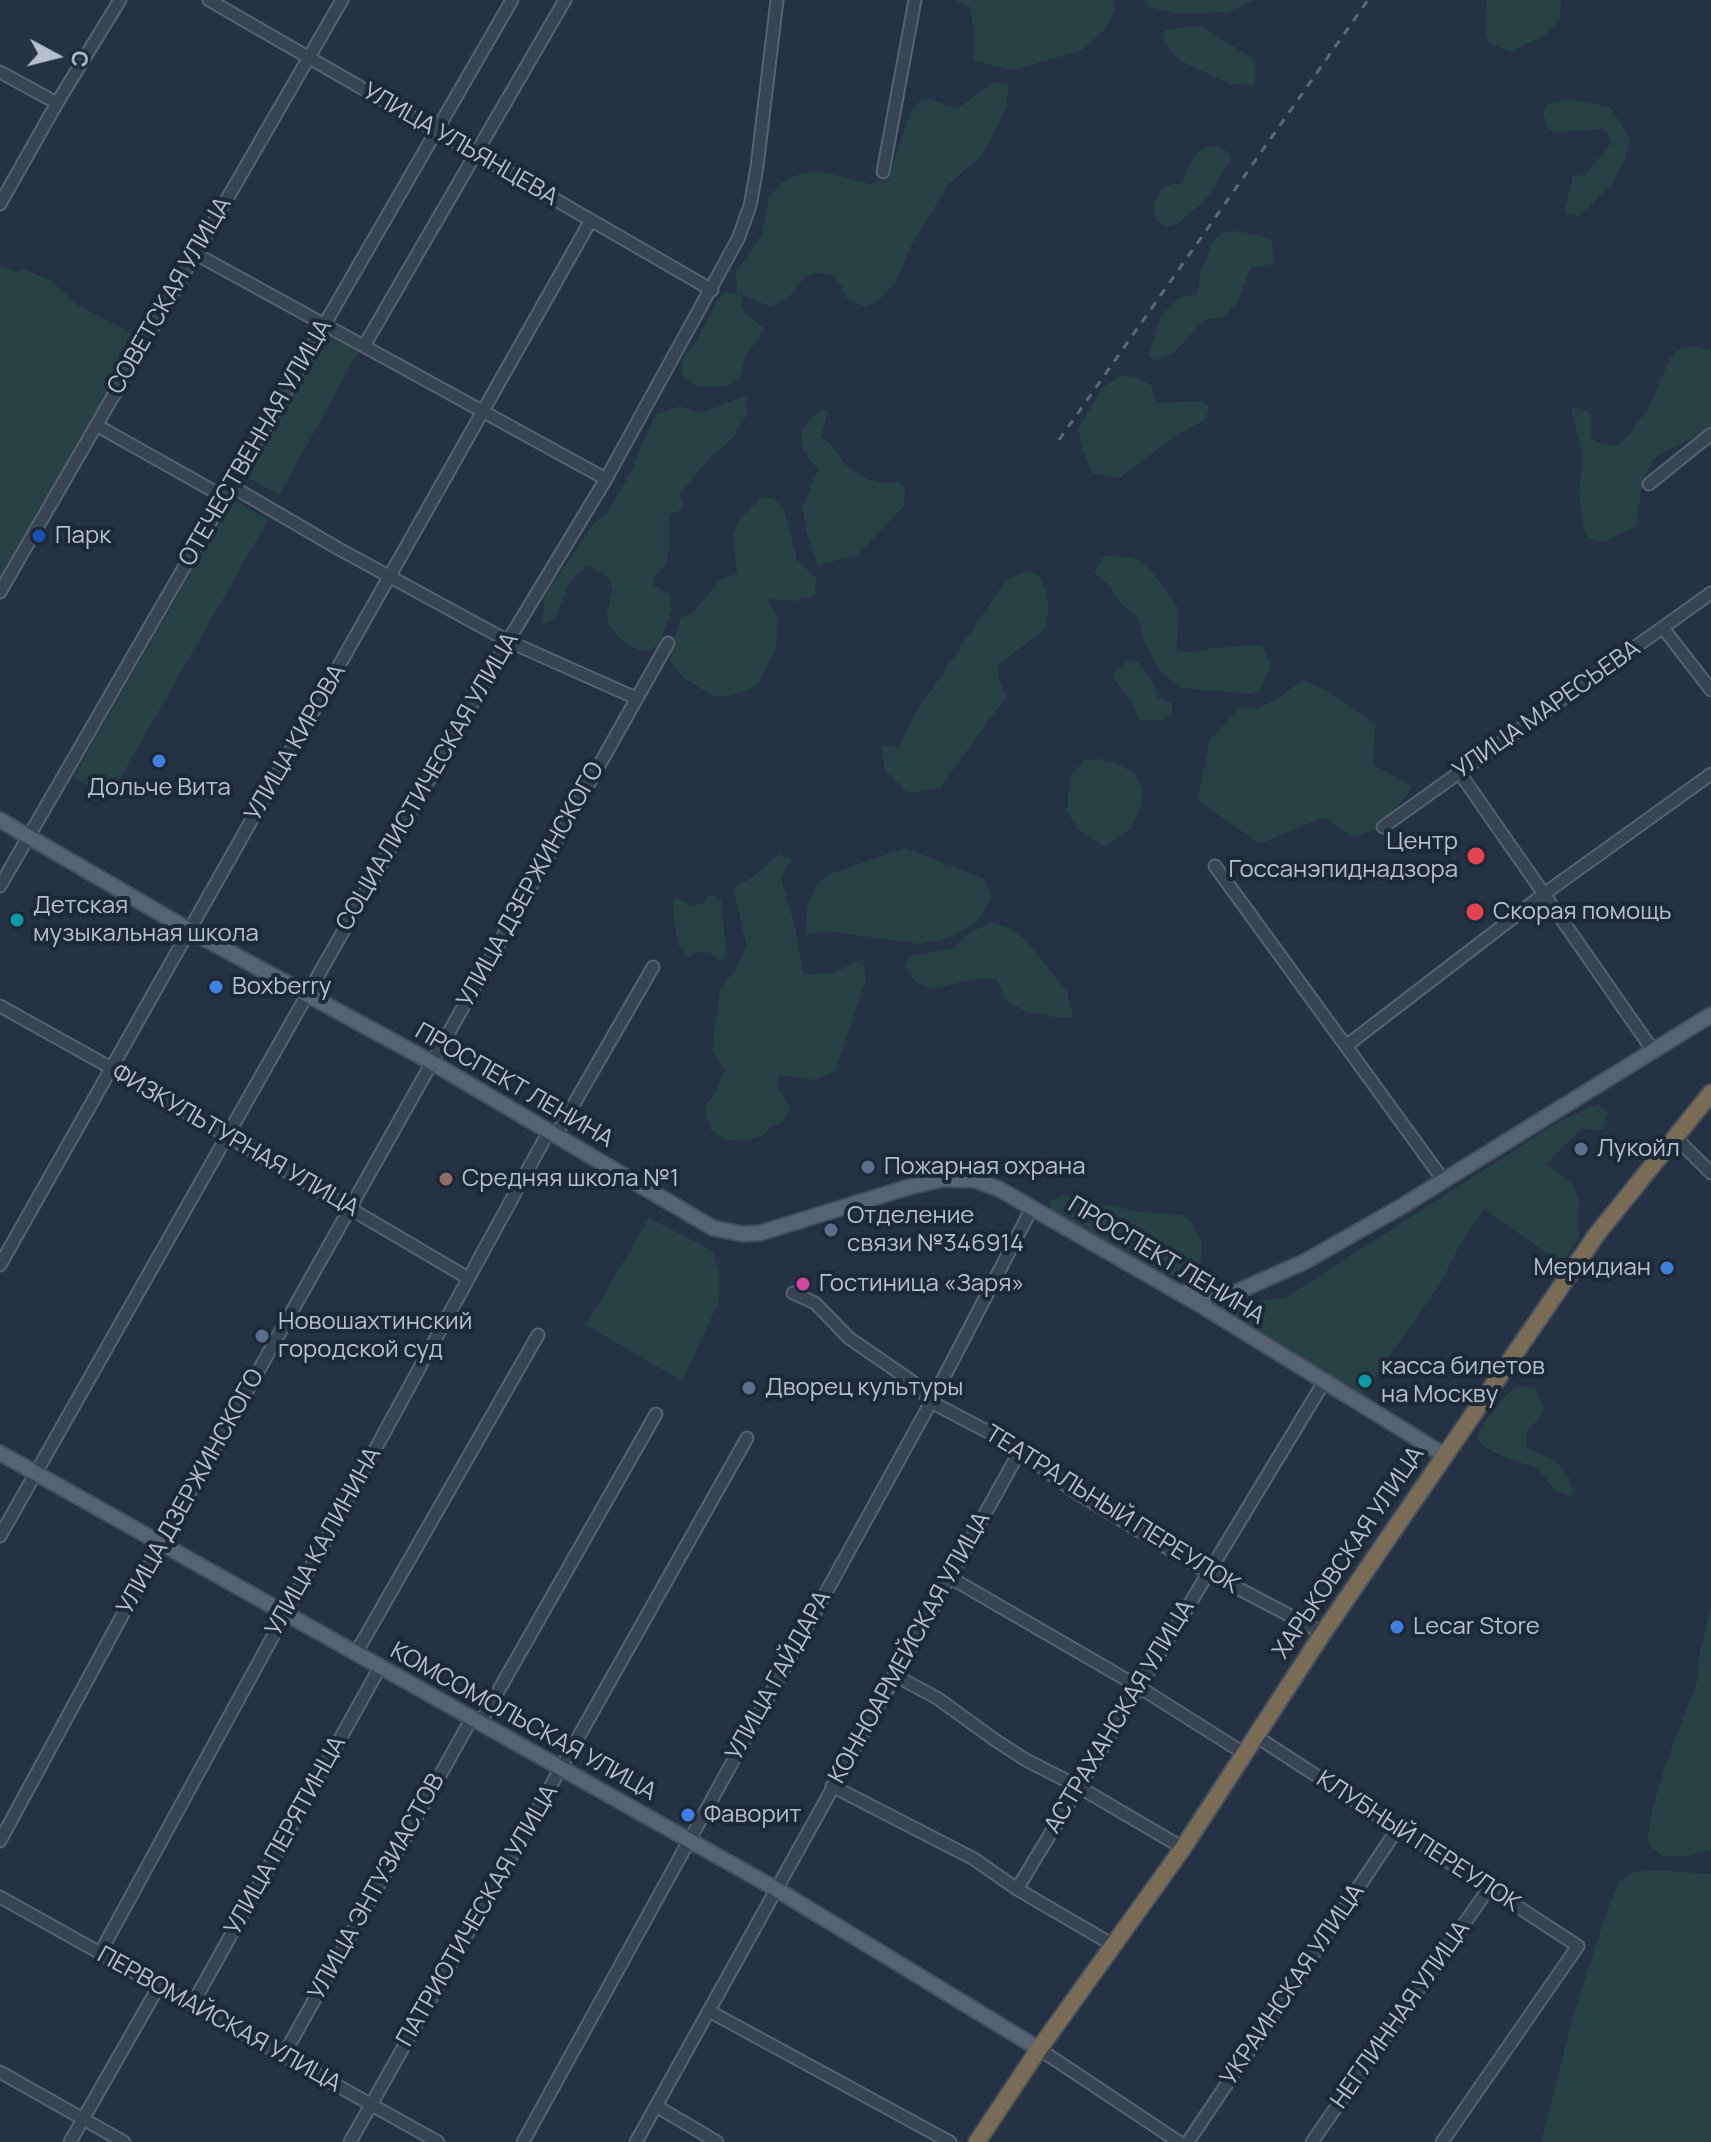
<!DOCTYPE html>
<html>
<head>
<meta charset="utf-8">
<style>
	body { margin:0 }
	#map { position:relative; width:1711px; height:2142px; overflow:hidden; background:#253243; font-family:Manrope,sans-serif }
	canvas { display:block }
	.north { position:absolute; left:16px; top:16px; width:80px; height:80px; -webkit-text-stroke:6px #1e2938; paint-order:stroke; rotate:97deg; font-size:22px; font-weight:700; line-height:32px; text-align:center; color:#b6bfcc }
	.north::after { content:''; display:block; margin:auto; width:28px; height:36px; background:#b6bfcc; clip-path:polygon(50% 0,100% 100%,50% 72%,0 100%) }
</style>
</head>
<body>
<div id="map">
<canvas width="1711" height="2142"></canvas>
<div class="north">С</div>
</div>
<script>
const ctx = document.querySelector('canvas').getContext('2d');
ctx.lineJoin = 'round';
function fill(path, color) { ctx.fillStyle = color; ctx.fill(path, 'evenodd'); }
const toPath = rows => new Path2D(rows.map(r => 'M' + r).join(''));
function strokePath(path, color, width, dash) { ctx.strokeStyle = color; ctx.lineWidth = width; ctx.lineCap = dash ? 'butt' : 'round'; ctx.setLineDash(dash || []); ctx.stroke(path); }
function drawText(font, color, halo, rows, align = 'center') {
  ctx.font = font + ' Manrope,sans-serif'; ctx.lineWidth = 8; ctx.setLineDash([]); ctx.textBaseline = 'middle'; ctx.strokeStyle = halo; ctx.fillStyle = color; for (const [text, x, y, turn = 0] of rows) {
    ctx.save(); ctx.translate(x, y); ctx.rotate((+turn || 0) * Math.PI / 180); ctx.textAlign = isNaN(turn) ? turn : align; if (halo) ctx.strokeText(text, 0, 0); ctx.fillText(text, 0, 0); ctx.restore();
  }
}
const green = toPath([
	[954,0,1114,0,1116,10,1104,30,1082,50,1014,70,974,61,974,32,970,7],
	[1144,0,1255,0,1227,12,1181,14,1149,7],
	[1487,0,1561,0,1560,19,1545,35,1510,52,1488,42,1485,29],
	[1188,27,1202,27,1255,60,1255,85,1230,84,1181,61,1163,42,1165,30],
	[994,82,1008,84,1007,105,995,132,981,156,948,185,912,244,896,282,878,301,866,307,847,299,841,285,831,274,815,273,804,278,789,297,771,307,737,293,736,272,762,234,769,197,781,183,797,175,818,171,871,184,888,179,911,111,923,98,958,108],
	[1570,99,1610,107,1630,138,1625,160,1611,185,1579,216,1564,214,1573,176,1585,175,1612,142,1608,134,1603,129,1554,132,1548,128,1543,113,1546,105],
	[1207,147,1218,147,1226,151,1231,156,1226,168,1205,201,1177,224,1165,227,1156,220,1153,204,1161,190,1172,184,1182,184,1192,160,1198,152],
	[1239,231,1271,239,1275,264,1251,267,1238,301,1223,317,1204,320,1175,352,1155,361,1149,356,1161,316,1179,298,1197,294,1201,271,1212,243,1220,233],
	[0,265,15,272,24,269,51,281,79,306,140,337,119,378,0,584],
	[725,292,744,297,742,307,746,314,765,329,747,354,739,378,727,386,699,387,687,380,682,373,682,359,698,339,716,302],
	[328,331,360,349,279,495,247,477],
	[1692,346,1711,350,1711,428,1654,458,1643,481,1635,527,1603,542,1588,538,1583,527,1580,501,1581,451,1571,409,1580,408,1591,414,1591,437,1597,442,1617,446,1630,434,1650,405,1670,358,1679,350],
	[1120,376,1136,377,1151,385,1157,403,1201,401,1209,406,1206,419,1174,437,1120,478,1093,473,1083,451,1078,429,1102,388],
	[745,396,748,413,733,438,708,459,680,495,683,502,681,510,669,514,669,548,666,564,653,579,654,586,670,594,672,610,659,644,649,651,638,650,620,639,608,624,607,611,613,589,607,577,587,565,571,580,554,619,542,624,545,595,595,522,607,514,633,468,647,431,657,414,680,406,701,413],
	[822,409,828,412,821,437,831,445,846,465,867,479,882,483,897,481,905,489,904,506,856,556,818,565,806,531,802,507,818,470,803,450,801,435,808,421],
	[762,497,774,499,784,509,797,560,816,578,815,596,795,601,768,599,778,617,776,647,759,683,746,691,729,696,713,696,684,678,670,661,672,644,681,617,693,613,721,579,737,574,732,533,741,518],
	[233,499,268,520,109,798,73,777],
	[1104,556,1132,557,1148,566,1179,609,1177,651,1194,652,1213,648,1262,645,1271,668,1260,690,1251,694,1182,688,1161,673,1144,642,1138,617,1120,603,1110,586,1094,573],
	[1027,571,1039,576,1047,594,1049,609,1045,629,999,664,998,676,1006,697,940,788,908,793,884,769,882,745,899,746,915,714,1006,580],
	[1129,660,1138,662,1153,683,1158,698,1172,703,1171,715,1162,720,1138,720,1132,701,1112,677,1116,670],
	[1303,680,1329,692,1375,724,1373,765,1413,786,1383,827,1353,837,1324,817,1260,844,1197,800,1210,740,1240,707,1256,709,1277,699],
	[1098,759,1114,762,1134,773,1142,789,1141,808,1131,829,1105,846,1078,830,1067,811,1070,777,1083,761],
	[905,848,985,879,991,897,977,922,951,937,920,944,826,931,805,936,807,906,815,887,827,875],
	[779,854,792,859,781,878,794,924,804,975,833,973,863,959,866,980,835,1071,816,1080,777,1075,779,1089,790,1109,782,1123,771,1127,764,1135,743,1141,725,1140,710,1129,704,1106,714,1096,725,1070,712,1050,720,989,737,967,746,945,733,888,753,877],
	[715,895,721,900,726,949,722,962,711,953,698,952,688,957,679,947,673,913,674,899,685,901,692,906,703,903,708,896],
	[990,923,1009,928,1026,940,1067,992,1073,1017,1059,1018,1025,1011,1005,1000,997,979,978,978,933,989,915,982,905,965,911,956,953,948,969,933],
	[1598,1104,1608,1112,1602,1130,1581,1129,1546,1164,1572,1183,1579,1202,1579,1239,1561,1263,1484,1209,1459,1246,1439,1286,1358,1401,1204,1307,1285,1298,1558,1122],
	[1065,1195,1140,1212,1183,1215,1194,1225,1202,1244,1201,1264,1179,1277,1160,1273,1052,1211,1049,1201],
	[649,1218,713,1251,719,1273,719,1301,682,1381,586,1325],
	[1525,1386,1536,1388,1544,1410,1526,1435,1528,1449,1555,1460,1569,1478,1574,1491,1570,1496,1555,1491,1539,1469,1497,1454,1484,1446,1477,1438,1479,1429,1507,1394,1516,1388],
	[1711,1609,1711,1850,1688,1856,1663,1856,1651,1847,1648,1839,1651,1813,1666,1763,1697,1682,1700,1652],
	[1653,1870,1711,1874,1711,2142,1541,2142,1575,2009,1608,1908,1619,1882,1634,1872]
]);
const minor = toPath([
	[209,0,712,290],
	[0,72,57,103],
	[883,172,915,0],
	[0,204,57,103,120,0],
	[194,253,606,479],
	[364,346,565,0],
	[96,425,224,497],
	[1649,484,1711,434],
	[231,486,339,549,508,641,636,698],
	[0,592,342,0],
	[1663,628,1711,690],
	[1459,772,1654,1052],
	[1383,827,1711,593],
	[1215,866,1444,1181],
	[0,886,512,0],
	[0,1006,113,1069,468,1278],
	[1346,1046,1544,894,1711,774],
	[556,1135,653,967],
	[1674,1136,1711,1173],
	[0,1265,591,220],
	[793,1293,815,1303,849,1338,917,1385,931,1402,1021,1449,1037,1464,1074,1491,1207,1572,1323,1633],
	[0,1536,508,641,606,479,738,239,750,206,757,167,777,0],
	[951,1578,1139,1687,1245,1754],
	[356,1653,538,1335],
	[894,1675,937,1698,995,1740,1026,1760,1079,1787,1183,1848],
	[480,1723,656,1414],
	[1257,1737,1578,1946,1442,2142],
	[832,1786,974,1859,1017,1889,1113,1945],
	[0,1841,161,1544,668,643],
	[1017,1889,1324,1382],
	[0,1897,438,2142],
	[100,1953,549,1131],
	[192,2005,380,1667],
	[709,2011,950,2142],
	[1039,2049,1179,2142],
	[283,2056,472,1718],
	[0,2072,124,2142],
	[656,2106,717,2142],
	[70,2142,159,1986],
	[350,2142,747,1438],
	[523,2142,931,1402,1032,1208],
	[636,2142,1021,1449],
	[1188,2142,1398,1828],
	[1312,2142,1489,1888]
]);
const major = toPath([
	[0,820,189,930,431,1062,713,1228,743,1234,760,1233,909,1187,943,1179,975,1180,999,1189,1204,1307,1444,1455],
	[1186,1292,1204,1295,1232,1294,1304,1262,1404,1205,1711,1015],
	[0,1453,776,1889,1039,2049]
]);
const highway = toPath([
	[977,2142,1039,2049,1183,1848,1323,1633,1597,1234,1711,1093]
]);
const rail = toPath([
	[1059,440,1368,0]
]);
const markers = [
	[39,536,8,"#1a4fb4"],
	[159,761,8,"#3f7fe0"],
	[1476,856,10,"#e0444e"],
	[1475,912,10,"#e0444e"],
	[17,920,8,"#0f9aa8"],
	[216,987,8,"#3f7fe0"],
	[1581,1149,8,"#5c6f8a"],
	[868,1167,8,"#5c6f8a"],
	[446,1179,8,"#8d6e63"],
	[831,1230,8,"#5c6f8a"],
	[1667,1268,8,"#3f7fe0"],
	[803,1284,8,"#d1479c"],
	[262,1336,8,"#5c6f8a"],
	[1365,1381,8,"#0f9aa8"],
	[749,1388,8,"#5c6f8a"],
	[1397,1627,8,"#3f7fe0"],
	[688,1815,8,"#3f7fe0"]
];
const streetNames = [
	["УЛИЦА УЛЬЯНЦЕВА",460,145,30],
	["СОВЕТСКАЯ УЛИЦА",170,296,-60],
	["ОТЕЧЕСТВЕННАЯ УЛИЦА",256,443,-60],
	["УЛИЦА МАРЕСЬЕВА",1547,710,-35],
	["УЛИЦА КИРОВА",296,743,-60],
	["СОЦИАЛИСТИЧЕСКАЯ УЛИЦА",428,782,-60],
	["УЛИЦА ДЗЕРЖИНСКОГО",531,885,-61],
	["ПРОСПЕКТ ЛЕНИНА",514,1086,30],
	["ФИЗКУЛЬТУРНАЯ УЛИЦА",235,1141,30],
	["ПРОСПЕКТ ЛЕНИНА",1166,1261,31],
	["УЛИЦА ДЗЕРЖИНСКОГО",191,1492,-61],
	["ТЕАТРАЛЬНЫЙ ПЕРЕУЛОК",1112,1510,32],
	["УЛИЦА КАЛИНИНА",324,1542,-61],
	["ХАРЬКОВСКАЯ УЛИЦА",1349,1553,-56],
	["КОННОАРМЕЙСКАЯ УЛИЦА",910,1648,-61],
	["УЛИЦА ГАЙДАРА",779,1676,-61],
	["АСТРАХАНСКАЯ УЛИЦА",1120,1717,-59],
	["КОМСОМОЛЬСКАЯ УЛИЦА",523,1722,29],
	["УЛИЦА ПЕРЯТИНЦА",286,1836,-61],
	["КЛУБНЫЙ ПЕРЕУЛОК",1418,1842,33],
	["УЛИЦА ЭНТУЗИАСТОВ",377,1887,-61],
	["ПАТРИОТИЧЕСКАЯ УЛИЦА",478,1916,-60],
	["УКРАИНСКАЯ УЛИЦА",1293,1985,-56],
	["НЕГЛИННАЯ УЛИЦА",1401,2015,-55],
	["ПЕРВОМАЙСКАЯ УЛИЦА",219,2020,29]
];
const poiNames = [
	["Парк",55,536],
	["Дольче Вита",159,788,"center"],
	["Центр",1458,842,"right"],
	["Госсанэпиднадзора",1458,870,"right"],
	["Детская",33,906],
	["музыкальная школа",33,934],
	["Скорая помощь",1493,912],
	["Boxberry",232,987],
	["Лукойл",1597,1149],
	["Пожарная охрана",884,1167],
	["Средняя школа №1",462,1179],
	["Отделение",847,1216],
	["связи №346914",847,1244],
	["Меридиан",1651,1268,"right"],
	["Гостиница «Заря»",819,1284],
	["Новошахтинский",278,1322],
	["городской суд",278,1350],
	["касса билетов",1381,1367],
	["на Москву",1381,1395],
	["Дворец культуры",765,1388],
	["Lecar Store",1413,1627],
	["Фаворит",704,1815]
];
fill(green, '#274144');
strokePath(minor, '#576270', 15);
strokePath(major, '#434d5c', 18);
strokePath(highway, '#444f5d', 20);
strokePath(minor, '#394453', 11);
strokePath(major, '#576373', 14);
strokePath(highway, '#796b56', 16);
strokePath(rail, '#5b687a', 3, [8, 8]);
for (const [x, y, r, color] of markers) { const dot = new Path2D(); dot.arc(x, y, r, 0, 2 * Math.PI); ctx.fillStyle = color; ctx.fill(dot); strokePath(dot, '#1e2938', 3); }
drawText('24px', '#b6bfcc', '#1e2938', streetNames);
drawText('24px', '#b6bfcc', '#1e2938', poiNames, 'left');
</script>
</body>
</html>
